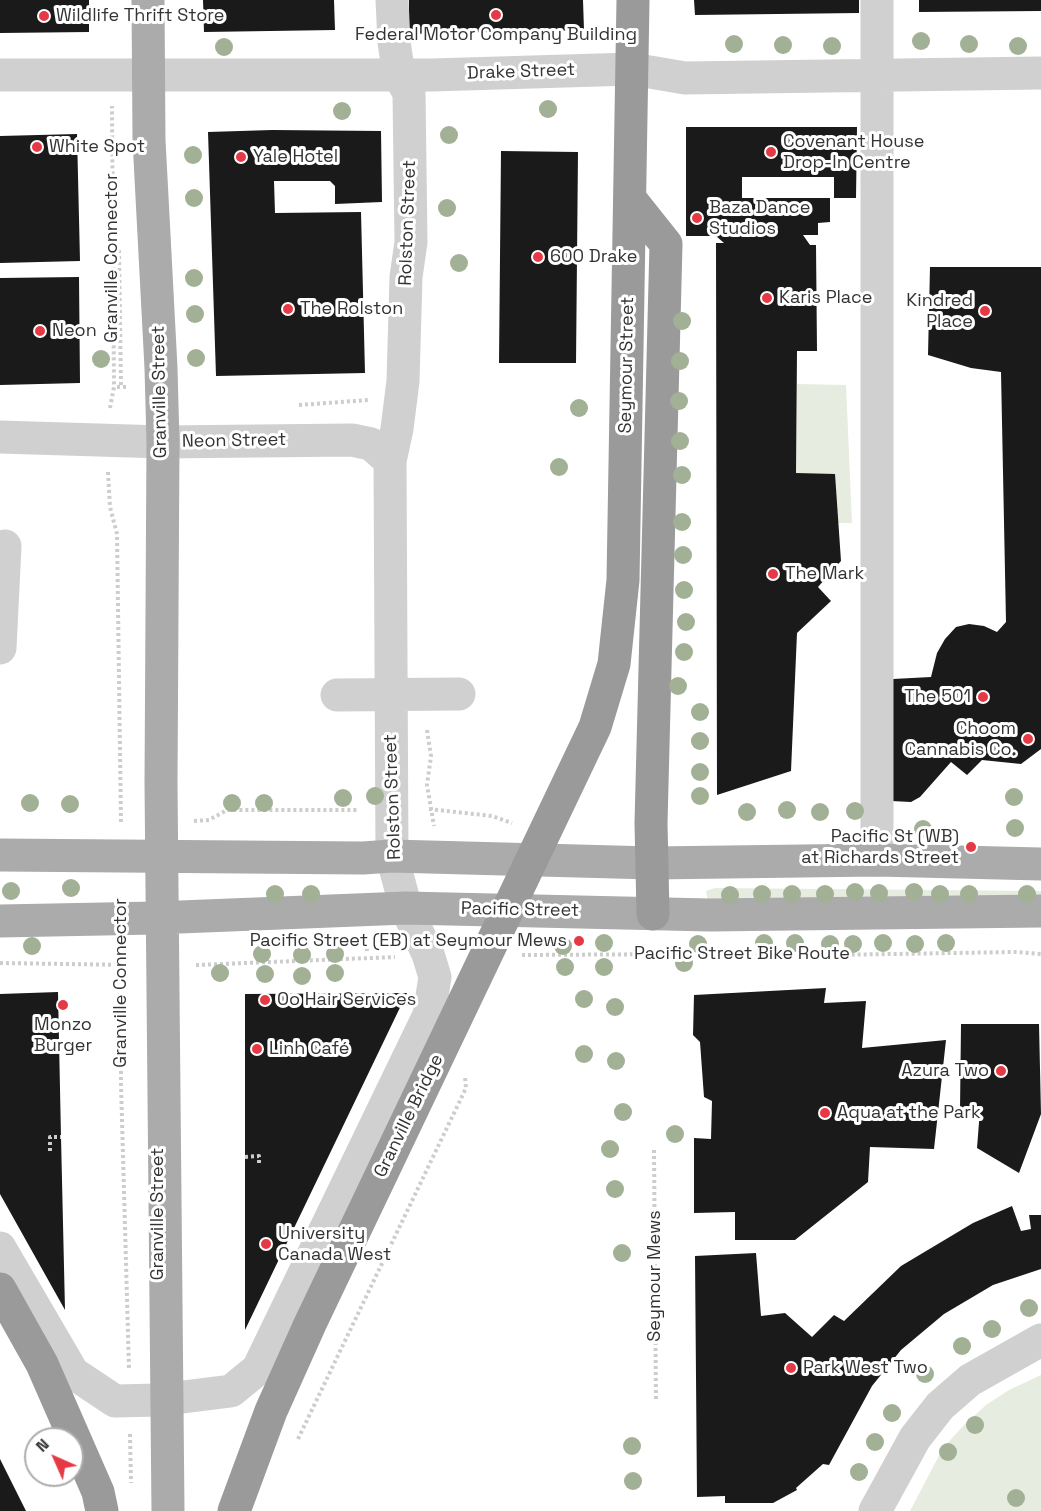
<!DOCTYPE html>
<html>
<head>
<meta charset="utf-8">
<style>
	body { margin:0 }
	#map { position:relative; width:1041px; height:1511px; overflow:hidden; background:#fff; font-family:"Space Grotesk",sans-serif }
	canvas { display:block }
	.north { position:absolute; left:24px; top:1427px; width:60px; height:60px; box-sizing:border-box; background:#fff; border:2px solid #adadad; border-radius:50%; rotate:315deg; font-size:16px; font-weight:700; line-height:24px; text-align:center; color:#333 }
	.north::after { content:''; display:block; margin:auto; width:21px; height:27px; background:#e63946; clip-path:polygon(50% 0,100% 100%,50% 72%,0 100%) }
</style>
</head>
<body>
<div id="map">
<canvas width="1041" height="1511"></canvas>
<div class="north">N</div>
</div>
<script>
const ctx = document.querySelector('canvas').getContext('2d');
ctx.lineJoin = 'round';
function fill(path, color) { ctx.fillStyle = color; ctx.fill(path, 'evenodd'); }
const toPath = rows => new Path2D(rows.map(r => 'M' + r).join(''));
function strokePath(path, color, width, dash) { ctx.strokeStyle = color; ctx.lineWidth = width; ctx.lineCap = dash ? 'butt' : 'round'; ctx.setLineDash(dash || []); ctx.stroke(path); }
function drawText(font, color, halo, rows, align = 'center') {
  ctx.font = font + ' "Space Grotesk",sans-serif'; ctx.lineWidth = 6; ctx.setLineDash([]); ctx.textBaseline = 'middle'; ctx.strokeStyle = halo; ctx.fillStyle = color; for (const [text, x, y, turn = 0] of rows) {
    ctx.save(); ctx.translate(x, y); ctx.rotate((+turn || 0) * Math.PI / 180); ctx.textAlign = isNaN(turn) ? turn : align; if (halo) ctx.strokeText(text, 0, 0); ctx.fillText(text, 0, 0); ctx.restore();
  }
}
const green = toPath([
	[797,384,846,385,852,523,838,523,796,473],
	[715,888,1041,891,1041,899,708,901,706,891],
	[1041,1375,1041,1511,910,1511,943,1448,964,1425,986,1405,1009,1390]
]);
const building = toPath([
	[0,0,89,0,89,32,0,33],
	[203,0,334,0,335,30,204,32],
	[409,0,583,0,584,30,409,34],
	[694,0,859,0,859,13,695,15],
	[919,0,1041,0,1041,11,919,12],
	[686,127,857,127,856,198,834,198,834,177,742,177,742,198,830,198,830,222,818,223,818,235,803,235,810,245,816,245,817,351,797,351,796,473,835,474,841,561,818,587,831,601,797,633,791,771,717,795,716,243,724,243,716,236,686,236],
	[272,130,381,131,382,202,335,204,335,186,330,181,274,181,275,213,361,212,365,373,216,376,208,132],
	[77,134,80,261,0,263,0,136],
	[501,151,578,152,576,363,499,363],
	[930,267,1041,267,1041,749,1021,764,982,760,967,775,951,762,920,797,911,802,891,801,893,679,931,677,937,653,945,639,956,627,969,624,984,626,997,632,1006,622,1001,372,971,368,928,355],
	[79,277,80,383,0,385,0,278],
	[826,988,824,1003,866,1001,862,1048,946,1040,934,1149,870,1147,868,1182,795,1240,735,1240,735,1212,694,1213,694,1138,711,1139,712,1101,704,1097,700,1042,693,1035,694,995],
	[58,992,61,1137,65,1310,0,1194,0,994],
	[407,993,245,1330,245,994],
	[961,1024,1039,1024,1041,1114,1019,1173,977,1148,980,1110,960,1110],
	[1012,1206,1021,1231,1031,1229,1029,1215,1041,1215,1041,1269,993,1285,944,1314,901,1350,872,1386,829,1465,823,1464,796,1488,797,1490,773,1503,725,1503,725,1496,697,1497,695,1256,756,1253,761,1316,785,1313,812,1337,834,1315,844,1321,901,1266,973,1223],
	[0,1459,26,1511,0,1511]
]);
const path = toPath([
	[119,250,121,387],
	[117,387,127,387],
	[299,405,369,400],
	[110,408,114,387,112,106],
	[108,472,110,507,117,534,121,823],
	[427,730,431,756,427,785,434,826],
	[429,809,492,816,512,823],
	[194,821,209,820,227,810,358,810],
	[366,942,367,951],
	[121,951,121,1084,129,1369],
	[522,955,694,954,708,957,1015,952,1041,954],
	[0,963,131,965],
	[196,965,395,957],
	[654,1150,656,1402],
	[50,1151,50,1137,61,1137],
	[245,1157,259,1156,259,1164],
	[130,1434,131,1483],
	[298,1439,466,1088,465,1077]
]);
const minor = toPath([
	[0,75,432,75,632,69,685,78,1041,73],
	[0,437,163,442,352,440,371,444,390,461],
	[0,648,5,546],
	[337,695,459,694],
	[877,860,877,0],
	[0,1248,73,1373,115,1401,159,1400,231,1391,258,1369,429,1015,435,977,428,954,406,908,392,856,390,461,397,429,403,381,406,277,411,242,409,93,399,75,394,42,392,0],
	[875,1511,915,1438,940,1406,970,1380,1041,1340]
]);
const major = toPath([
	[148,0,149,140,161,368,163,442,161,783,168,1511],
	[0,855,363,858,392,856,652,863,877,860,1041,864],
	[0,921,155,918,406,908,710,915,1041,911]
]);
const highway = toPath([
	[631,200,666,244,651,823,653,914],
	[0,1289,42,1364,98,1492,102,1511],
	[234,1511,271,1411,310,1324,595,727,614,664,623,580,633,0]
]);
const trees = [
	[921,41],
	[734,44],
	[969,44],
	[783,45],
	[832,46],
	[1018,46],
	[224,47],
	[548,109],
	[342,111],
	[449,135],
	[193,155],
	[194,198],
	[447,208],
	[459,263],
	[194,278],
	[195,314],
	[682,321],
	[196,358],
	[101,359],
	[680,361],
	[679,401],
	[579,408],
	[680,441],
	[559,467],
	[682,475],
	[682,522],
	[683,555],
	[684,590],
	[686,622],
	[684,652],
	[678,686],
	[700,712],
	[700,741],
	[700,772],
	[375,796],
	[700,796],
	[1014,797],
	[343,798],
	[30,803],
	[232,803],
	[264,803],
	[70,804],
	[787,810],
	[855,811],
	[747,812],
	[820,812],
	[1015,828],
	[923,829],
	[71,888],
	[11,891],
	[855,892],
	[914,892],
	[879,893],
	[275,894],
	[311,894],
	[762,894],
	[792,894],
	[825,894],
	[940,894],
	[969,894],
	[1027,894],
	[730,895],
	[604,943],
	[764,943],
	[795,943],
	[883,943],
	[946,943],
	[698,944],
	[830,944],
	[853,944],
	[915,944],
	[32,946],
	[563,946],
	[262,954],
	[335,954],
	[302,955],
	[684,963],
	[565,967],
	[604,967],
	[220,973],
	[335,973],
	[265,974],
	[302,976],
	[584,999],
	[615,1007],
	[584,1054],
	[616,1061],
	[623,1112],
	[675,1134],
	[610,1149],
	[615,1189],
	[622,1253],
	[1029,1308],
	[992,1329],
	[962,1346],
	[925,1374],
	[892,1413],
	[975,1425],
	[875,1442],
	[632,1446],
	[948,1452],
	[859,1472],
	[633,1481],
	[1016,1498]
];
const markers = [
	[496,15,6,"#e63946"],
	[44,16,6,"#e63946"],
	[37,147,6,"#e63946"],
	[771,152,6,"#e63946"],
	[241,157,6,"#e63946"],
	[697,218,6,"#e63946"],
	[538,257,6,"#e63946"],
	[767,298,6,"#e63946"],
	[288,309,6,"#e63946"],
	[985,311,6,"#e63946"],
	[40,331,6,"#e63946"],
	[773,574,6,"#e63946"],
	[983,697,6,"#e63946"],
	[1028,739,6,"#e63946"],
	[971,847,6,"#e63946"],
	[579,941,6,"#e63946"],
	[265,1000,6,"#e63946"],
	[63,1005,6,"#e63946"],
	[257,1049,6,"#e63946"],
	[1001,1071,6,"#e63946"],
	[825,1113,6,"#e63946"],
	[266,1244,6,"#e63946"],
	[791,1368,6,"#e63946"]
];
const poiNames = [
	["Wildlife Thrift Store",56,16],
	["Federal Motor Company Building",496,35,"center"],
	["Covenant House",783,142],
	["Drop-In Centre",783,163],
	["White Spot",49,147],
	["Yale Hotel",253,157],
	["Baza Dance",709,208],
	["Studios",709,229],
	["600 Drake",550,257],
	["Karis Place",779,298],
	["Kindred",973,301,"right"],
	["Place",973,322,"right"],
	["The Rolston",300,309],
	["Neon",52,331],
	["The Mark",785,574],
	["The 501",971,697,"right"],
	["Choom",1016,729,"right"],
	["Cannabis Co.",1016,750,"right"],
	["Pacific St (WB)",959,837,"right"],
	["at Richards Street",959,858,"right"],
	["Pacific Street (EB) at Seymour Mews",567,941,"right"],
	["Oo Hair Services",277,1000],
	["Monzo",63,1025,"center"],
	["Burger",63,1046,"center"],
	["Linh Café",269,1049],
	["Azura Two",989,1071,"right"],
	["Aqua at the Park",837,1113],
	["University",278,1234],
	["Canada West",278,1255],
	["Park West Two",803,1368]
];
const streetNames = [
	["Drake Street",521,72,-2],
	["Rolston Street",408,223,-88],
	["Granville Connector",112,258,-90],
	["Seymour Street",627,365,-89],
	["Granville Street",160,392,-91],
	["Neon Street",234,441,-1],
	["Rolston Street",393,797,-92],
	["Pacific Street",520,910,1],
	["Pacific Street Bike Route",742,954],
	["Granville Connector",121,983,-90],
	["Granville Bridge",409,1116,-64],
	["Granville Street",158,1214,-90],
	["Seymour Mews",655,1276,-90]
];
fill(green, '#e6ecdf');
fill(building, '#1a1a1a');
strokePath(path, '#cdcdcd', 4, [3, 3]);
strokePath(minor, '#d0d0d0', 33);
strokePath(major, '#ababab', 33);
strokePath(highway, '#9a9a9a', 33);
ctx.fillStyle = '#a2b095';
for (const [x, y] of trees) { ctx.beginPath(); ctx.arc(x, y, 9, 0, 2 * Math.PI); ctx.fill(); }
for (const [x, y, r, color] of markers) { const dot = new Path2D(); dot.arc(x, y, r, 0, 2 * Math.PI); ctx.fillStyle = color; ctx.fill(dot); strokePath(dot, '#fff', 2); }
drawText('18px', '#333', '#fff', poiNames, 'left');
drawText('18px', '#333', '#fff', streetNames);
</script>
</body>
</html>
